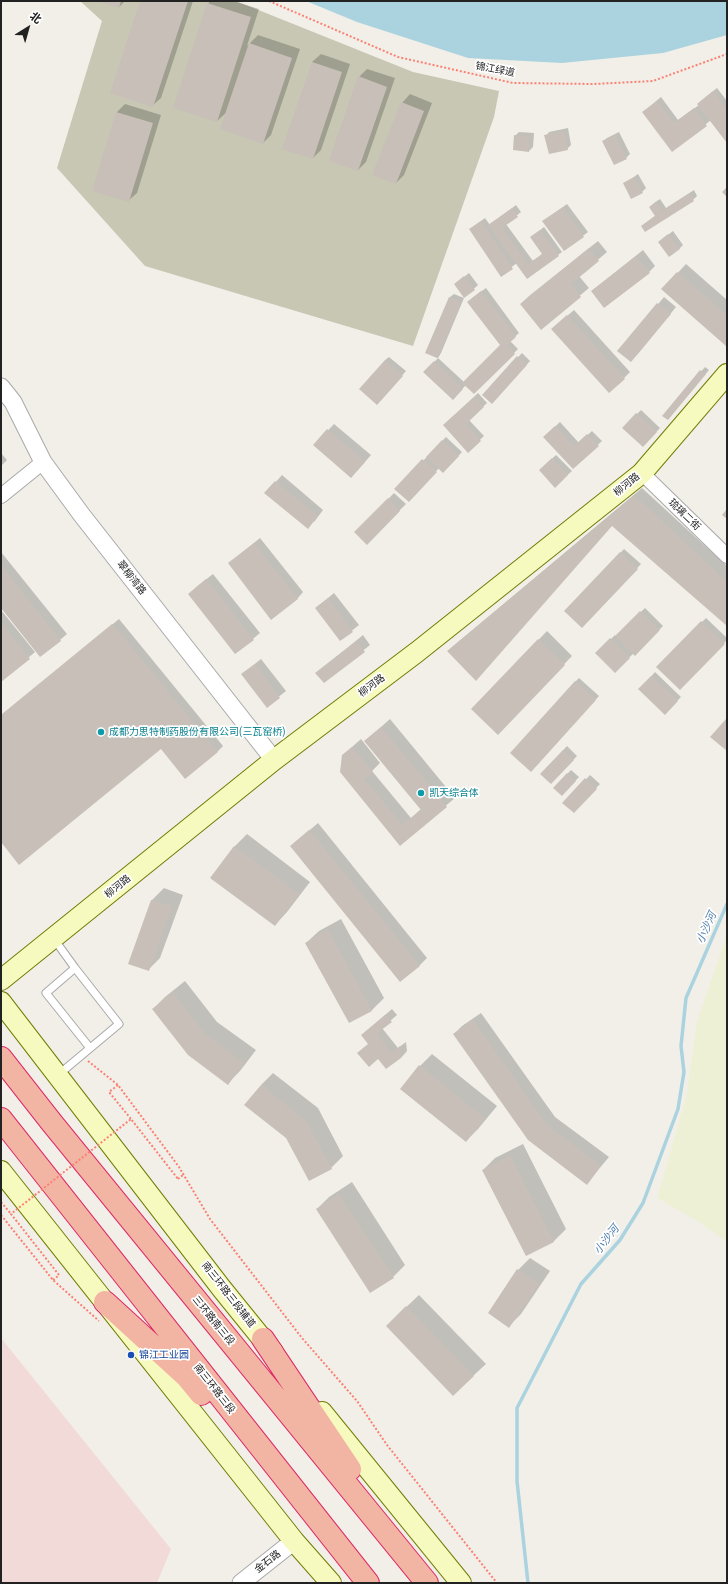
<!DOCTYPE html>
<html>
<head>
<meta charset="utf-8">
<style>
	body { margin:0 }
	#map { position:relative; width:728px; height:1584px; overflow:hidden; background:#f2efe9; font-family:"Roboto Condensed","Noto Sans SC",sans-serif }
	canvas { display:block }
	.frame { position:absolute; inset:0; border:2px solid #222; pointer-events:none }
	.north { position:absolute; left:8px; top:8px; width:40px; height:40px; -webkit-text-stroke:3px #fff; paint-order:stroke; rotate:37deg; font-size:11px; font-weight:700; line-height:16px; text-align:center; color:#222 }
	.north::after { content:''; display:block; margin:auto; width:14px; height:18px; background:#222; clip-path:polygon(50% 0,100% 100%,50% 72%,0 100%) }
</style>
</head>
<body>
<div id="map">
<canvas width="728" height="1584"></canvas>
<div class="frame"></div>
<div class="north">北</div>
</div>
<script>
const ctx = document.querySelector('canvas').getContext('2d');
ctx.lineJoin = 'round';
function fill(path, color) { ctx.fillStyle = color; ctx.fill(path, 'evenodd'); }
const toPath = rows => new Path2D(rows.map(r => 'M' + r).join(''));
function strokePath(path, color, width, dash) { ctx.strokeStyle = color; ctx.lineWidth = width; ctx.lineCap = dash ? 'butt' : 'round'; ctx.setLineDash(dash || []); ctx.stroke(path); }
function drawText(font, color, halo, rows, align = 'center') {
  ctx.font = font + ' "Roboto Condensed","Noto Sans SC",sans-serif'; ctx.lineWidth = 3.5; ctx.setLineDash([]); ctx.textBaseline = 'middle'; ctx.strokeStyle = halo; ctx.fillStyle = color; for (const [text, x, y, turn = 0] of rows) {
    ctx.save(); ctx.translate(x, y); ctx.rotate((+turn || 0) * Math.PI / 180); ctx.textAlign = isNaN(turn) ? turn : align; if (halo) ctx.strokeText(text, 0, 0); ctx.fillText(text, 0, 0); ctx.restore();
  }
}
const commercial = toPath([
	[1,1338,171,1549,157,1583,1,1583]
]);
const construction = toPath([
	[80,1,236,1,413,72,499,91,494,117,413,346,145,266,57,168,102,21]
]);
const farmland = toPath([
	[727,935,727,1242,699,1222,657,1198,686,1098,697,1021]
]);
const water = toPath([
	[306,1,727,1,727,35,663,53,562,63,468,58,357,22]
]);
const shadow = toPath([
	[99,1,125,1,119,7],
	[141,1,193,1,161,98,152,106],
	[210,1,233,1,259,9,247,46,258,35,300,49,271,135,263,143,227,112,217,121,208,4],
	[321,54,350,64,321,150,313,158,312,62],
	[367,69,395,78,366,162,358,170,359,77],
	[717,88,727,101,727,141,711,120,672,151,643,112,661,97,678,120,699,105,698,104,702,100],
	[410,94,432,103,404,175,396,183,402,103],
	[125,104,161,115,137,193,128,201,93,190,117,112],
	[568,128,571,145,567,149,546,136,549,132],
	[519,132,534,133,533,147,529,151,515,136],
	[619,132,630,154,626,158,603,141,607,138],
	[638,174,646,188,642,192,624,184],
	[694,190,697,196,693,200,645,231,642,226,656,215,650,207,654,203,660,199,666,208],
	[567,204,588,232,564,250,548,218],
	[516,205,521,212,506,224,533,261,543,254,535,234,544,227,562,252,527,277,517,263,501,275,474,226,485,218,490,225],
	[673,231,683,245,679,249,659,242],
	[598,241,607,252,579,276,589,288,541,328,521,304,529,296],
	[643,250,655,266,649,272,592,291],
	[686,264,727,300,726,344,663,289],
	[469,273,478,285,465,297,455,284],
	[486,288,519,333,510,341,518,349,474,393,466,385,453,399,425,372,438,358,464,382,502,345,472,298],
	[454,294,464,298,441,353,438,358,426,353,450,297],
	[664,297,676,307,637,355,619,351],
	[574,310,630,372,624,378,559,323],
	[522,353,530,361,496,399,483,395],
	[389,357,406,371,381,400,385,360],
	[705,367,709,370,671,415,664,415],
	[478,393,487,403,469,420,484,436,468,451,444,425],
	[641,410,660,428,643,446,623,428],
	[560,422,579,443,592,431,602,441,573,468,544,437],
	[334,424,371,455,357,471,314,445],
	[446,437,462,452,443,472,439,468,415,495,396,489],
	[1,453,7,460,1,466],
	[556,455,572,471,555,486,540,470],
	[282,475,323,510,314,522,266,493],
	[642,488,727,566,727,625,612,525,448,651],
	[394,493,406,504,367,543,356,532],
	[260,538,303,592,297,599,229,563],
	[624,549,641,564,582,627,565,611],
	[1,552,67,634,41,656,1,606],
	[213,574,260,633,236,653,195,588],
	[334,593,359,625,340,640,316,608],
	[645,608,663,626,635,654,634,653,615,671,597,653,615,635,616,636],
	[1,610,35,652,1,681],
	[706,618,727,638,727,640,680,689,657,667],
	[119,619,223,746,217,752,161,748,1,841,1,715],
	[547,631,572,656,506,725,472,709],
	[363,635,370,645,324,682,317,673],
	[261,659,286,691,267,706,242,674],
	[655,672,681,697,665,713,640,689],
	[579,678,599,696,535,767,575,682],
	[390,719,455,798,400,844,343,755,361,739,380,763,372,771,411,818,421,809,365,741],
	[567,746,577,756,551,783,541,774],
	[571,770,579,777,562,795,554,788],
	[590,775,600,784,574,812,564,803],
	[318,823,427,958,419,966,291,846],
	[247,834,310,882,287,912,275,925,212,877,235,846],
	[164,888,183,895,160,958,148,970,129,963,152,900],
	[341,919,384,998,372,1010,350,1022,306,943,319,931],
	[185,981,217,1022,256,1050,240,1071,228,1083,153,1009,165,997],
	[392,1009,397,1015,382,1028,398,1048,406,1042,407,1051,401,1058,378,1058,362,1035],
	[481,1013,555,1117,609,1157,587,1183,454,1034,462,1026],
	[432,1054,497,1106,478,1129,466,1141,420,1066],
	[273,1073,318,1108,343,1156,331,1168,261,1085],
	[523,1144,566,1229,554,1241,527,1255,483,1170,495,1158],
	[352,1182,405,1265,393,1277,317,1209,329,1197],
	[530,1258,550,1271,521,1314,509,1326,489,1313,518,1270],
	[419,1295,486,1364,473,1376,399,1314]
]);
const stream = toPath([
	[528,1583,517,1481,517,1408,581,1284,620,1240,643,1203,678,1109,684,1072,681,1046,686,998,727,904]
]);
const building = toPath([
	[97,1,121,1,119,8],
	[140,1,188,1,153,107,110,93],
	[207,3,251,17,217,122,173,108],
	[249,43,292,58,263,144,220,129],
	[312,62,342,72,313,159,282,149],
	[358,76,387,87,358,171,329,161],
	[713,91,727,110,727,143,697,104],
	[657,101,674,123,694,108,707,126,672,152,642,112],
	[401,102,424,111,396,184,372,175],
	[116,112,153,123,129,202,92,191],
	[564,131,568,150,549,154,544,135],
	[514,135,530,137,529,152,513,150],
	[615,135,627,159,614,165,602,141],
	[634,177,643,193,631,199,623,183],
	[727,187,727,197,722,192],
	[689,194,694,201,645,232,641,226,655,216,649,207,656,202,662,211],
	[563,207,584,237,564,251,542,221],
	[512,208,518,217,502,228,528,264,542,254,530,237,540,230,559,256,527,279,488,225],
	[481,221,513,269,501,277,469,229],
	[668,234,680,249,669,257,658,242],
	[589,248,599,261,571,284,581,297,541,330,520,304],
	[636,256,650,273,604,308,591,291],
	[677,272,727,315,726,346,661,289],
	[464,276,475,290,464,298,454,284],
	[481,291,516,337,507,345,515,354,474,394,462,383,500,345,467,302],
	[449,297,461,302,437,358,425,353],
	[657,303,671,314,631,362,617,351],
	[567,315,625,379,609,393,551,329],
	[517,356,527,365,492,404,482,395],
	[385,360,403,376,377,405,359,389],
	[434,361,463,389,453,400,423,372],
	[700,370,706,374,668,420,662,416],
	[474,397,484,407,466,424,481,441,468,453,443,425],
	[636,413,657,432,643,447,622,428],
	[555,426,574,446,587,434,599,446,573,469,543,437],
	[327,429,365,462,351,478,313,445],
	[442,440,459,456,443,473,426,457],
	[552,458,568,475,555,488,539,470],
	[422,459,437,472,409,502,394,489],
	[275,481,318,516,308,529,264,493],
	[634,495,727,582,727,626,612,526,476,681,447,651],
	[388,498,400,511,367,545,354,532],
	[727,509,727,519,722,515],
	[254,543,298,599,271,620,228,563],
	[620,552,638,569,582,628,564,611],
	[1,565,61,641,40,657,1,608],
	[206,579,254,640,235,654,188,594],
	[328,598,353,632,340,641,315,608],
	[640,611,660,630,635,656,615,636],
	[701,621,725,644,680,690,656,667],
	[1,623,30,659,1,682],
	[112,624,218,752,185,779,161,749,19,865,1,842,1,715],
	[610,638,630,658,615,673,595,653],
	[538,639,565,665,498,735,471,709],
	[356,641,365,652,324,683,315,673],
	[255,664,280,698,267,708,241,674],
	[651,676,678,701,665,715,638,689],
	[575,681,596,700,531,772,510,753],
	[726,719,727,721,727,751,710,737],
	[381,727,447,807,400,846,340,772,342,755,352,747,373,772,364,779,402,825,421,810,364,741],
	[563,750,574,760,551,784,540,774],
	[567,773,576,781,562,796,553,788],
	[585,778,597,789,574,813,562,803],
	[309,830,420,966,400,982,290,846],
	[234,846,299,894,275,926,210,878],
	[151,900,172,907,149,971,128,964],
	[328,930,372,1011,349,1023,305,943],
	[173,993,205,1034,244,1063,228,1085,188,1055,152,1009],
	[385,1015,392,1022,376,1034,392,1053,400,1046,401,1058,386,1069,378,1059,369,1067,357,1053,368,1044,361,1035],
	[473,1020,547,1125,601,1166,587,1185,528,1140,453,1034],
	[419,1065,485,1119,466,1142,400,1089],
	[261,1085,306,1121,332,1169,309,1181,286,1138,244,1105],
	[510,1156,554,1242,526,1256,482,1170],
	[339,1194,394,1278,370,1293,316,1209],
	[517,1269,539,1284,509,1328,488,1313],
	[406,1306,474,1376,453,1396,386,1326]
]);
const path = toPath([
	[269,1,398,57,513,83,593,84,653,81,727,54],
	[88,1061,118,1085,179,1167,210,1219,302,1338,357,1401,387,1445,497,1583],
	[118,1085,109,1092,131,1119],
	[178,1179,184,1174],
	[1,1202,11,1214],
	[1,1215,53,1280,99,1321],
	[53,1280,59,1275]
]);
const service = toPath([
	[54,939,75,968,119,1024,58,1075],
	[75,968,46,993,90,1048]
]);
const minor = toPath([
	[642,473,727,556],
	[1,496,43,462]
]);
const tertiary = toPath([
	[1,387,13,402,43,462,81,514,274,760],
	[241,1583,294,1541]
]);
const secondary = toPath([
	[1,980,274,760,417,652,642,473,727,374],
	[1,1002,222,1289,273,1352],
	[1,1171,294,1541,331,1583],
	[322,1412,461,1583]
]);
const trunk = toPath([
	[1,1058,52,1123,427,1583],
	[1,1119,368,1583],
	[105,1302,187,1377,201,1394],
	[263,1339,350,1469]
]);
const pathBridge = toPath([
	[59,1275,11,1214,131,1119,178,1179]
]);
const markers = [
	[101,732,4,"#0f9aa8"],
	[421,793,4,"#0f9aa8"],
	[131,1355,4,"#1a4fb4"]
];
const streetNames = [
	["锦江绿道",495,70,11],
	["柳河路",627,485,-39],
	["琉璃二街",684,515,44],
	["翠柳湾路",131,578,52],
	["柳河路",372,686,-37],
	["柳河路",118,887,-39],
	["南三环路三段辅道",228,1295,52],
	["三环路南三段",213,1321,51],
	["南三环路三段",214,1389,52],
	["金石路",268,1562,-38]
];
const cultureNames = [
	["成都力思特制药股份有限公司(三瓦窑桥)",109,732],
	["凯天综合体",429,793]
];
const transitNames = [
	["锦江工业园",139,1355]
];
const waterNames = [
	["小沙河",707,928,-66],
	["小沙河",607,1240,-52]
];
fill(commercial, '#f2dad9');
fill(construction, '#c7c7b4');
fill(farmland, '#eef0d5');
fill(water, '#aad3df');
fill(shadow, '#0003');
strokePath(stream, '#aad3df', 3.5);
fill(building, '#c7bfb8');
strokePath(service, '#a9a9a9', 9);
strokePath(minor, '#a9a9a9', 16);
strokePath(tertiary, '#a9a9a9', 19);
strokePath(secondary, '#707d05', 22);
strokePath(trunk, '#dc2a67', 24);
strokePath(path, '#fa8072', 2, [2, 2]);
strokePath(service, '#fff', 7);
strokePath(minor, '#fff', 14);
strokePath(tertiary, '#fff', 17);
strokePath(secondary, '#f7fabf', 20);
strokePath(trunk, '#f2b4a3', 22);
strokePath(pathBridge, '#fa8072', 2, [2, 2]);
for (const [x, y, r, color] of markers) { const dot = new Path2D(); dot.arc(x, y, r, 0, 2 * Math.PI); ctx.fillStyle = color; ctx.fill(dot); strokePath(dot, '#fff', 1.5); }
drawText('10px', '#222', '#fff', streetNames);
drawText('10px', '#0d838f', '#fff', cultureNames, 'left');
drawText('10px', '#164399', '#fff', transitNames, 'left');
drawText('italic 11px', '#4a7aab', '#fff', waterNames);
</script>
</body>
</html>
